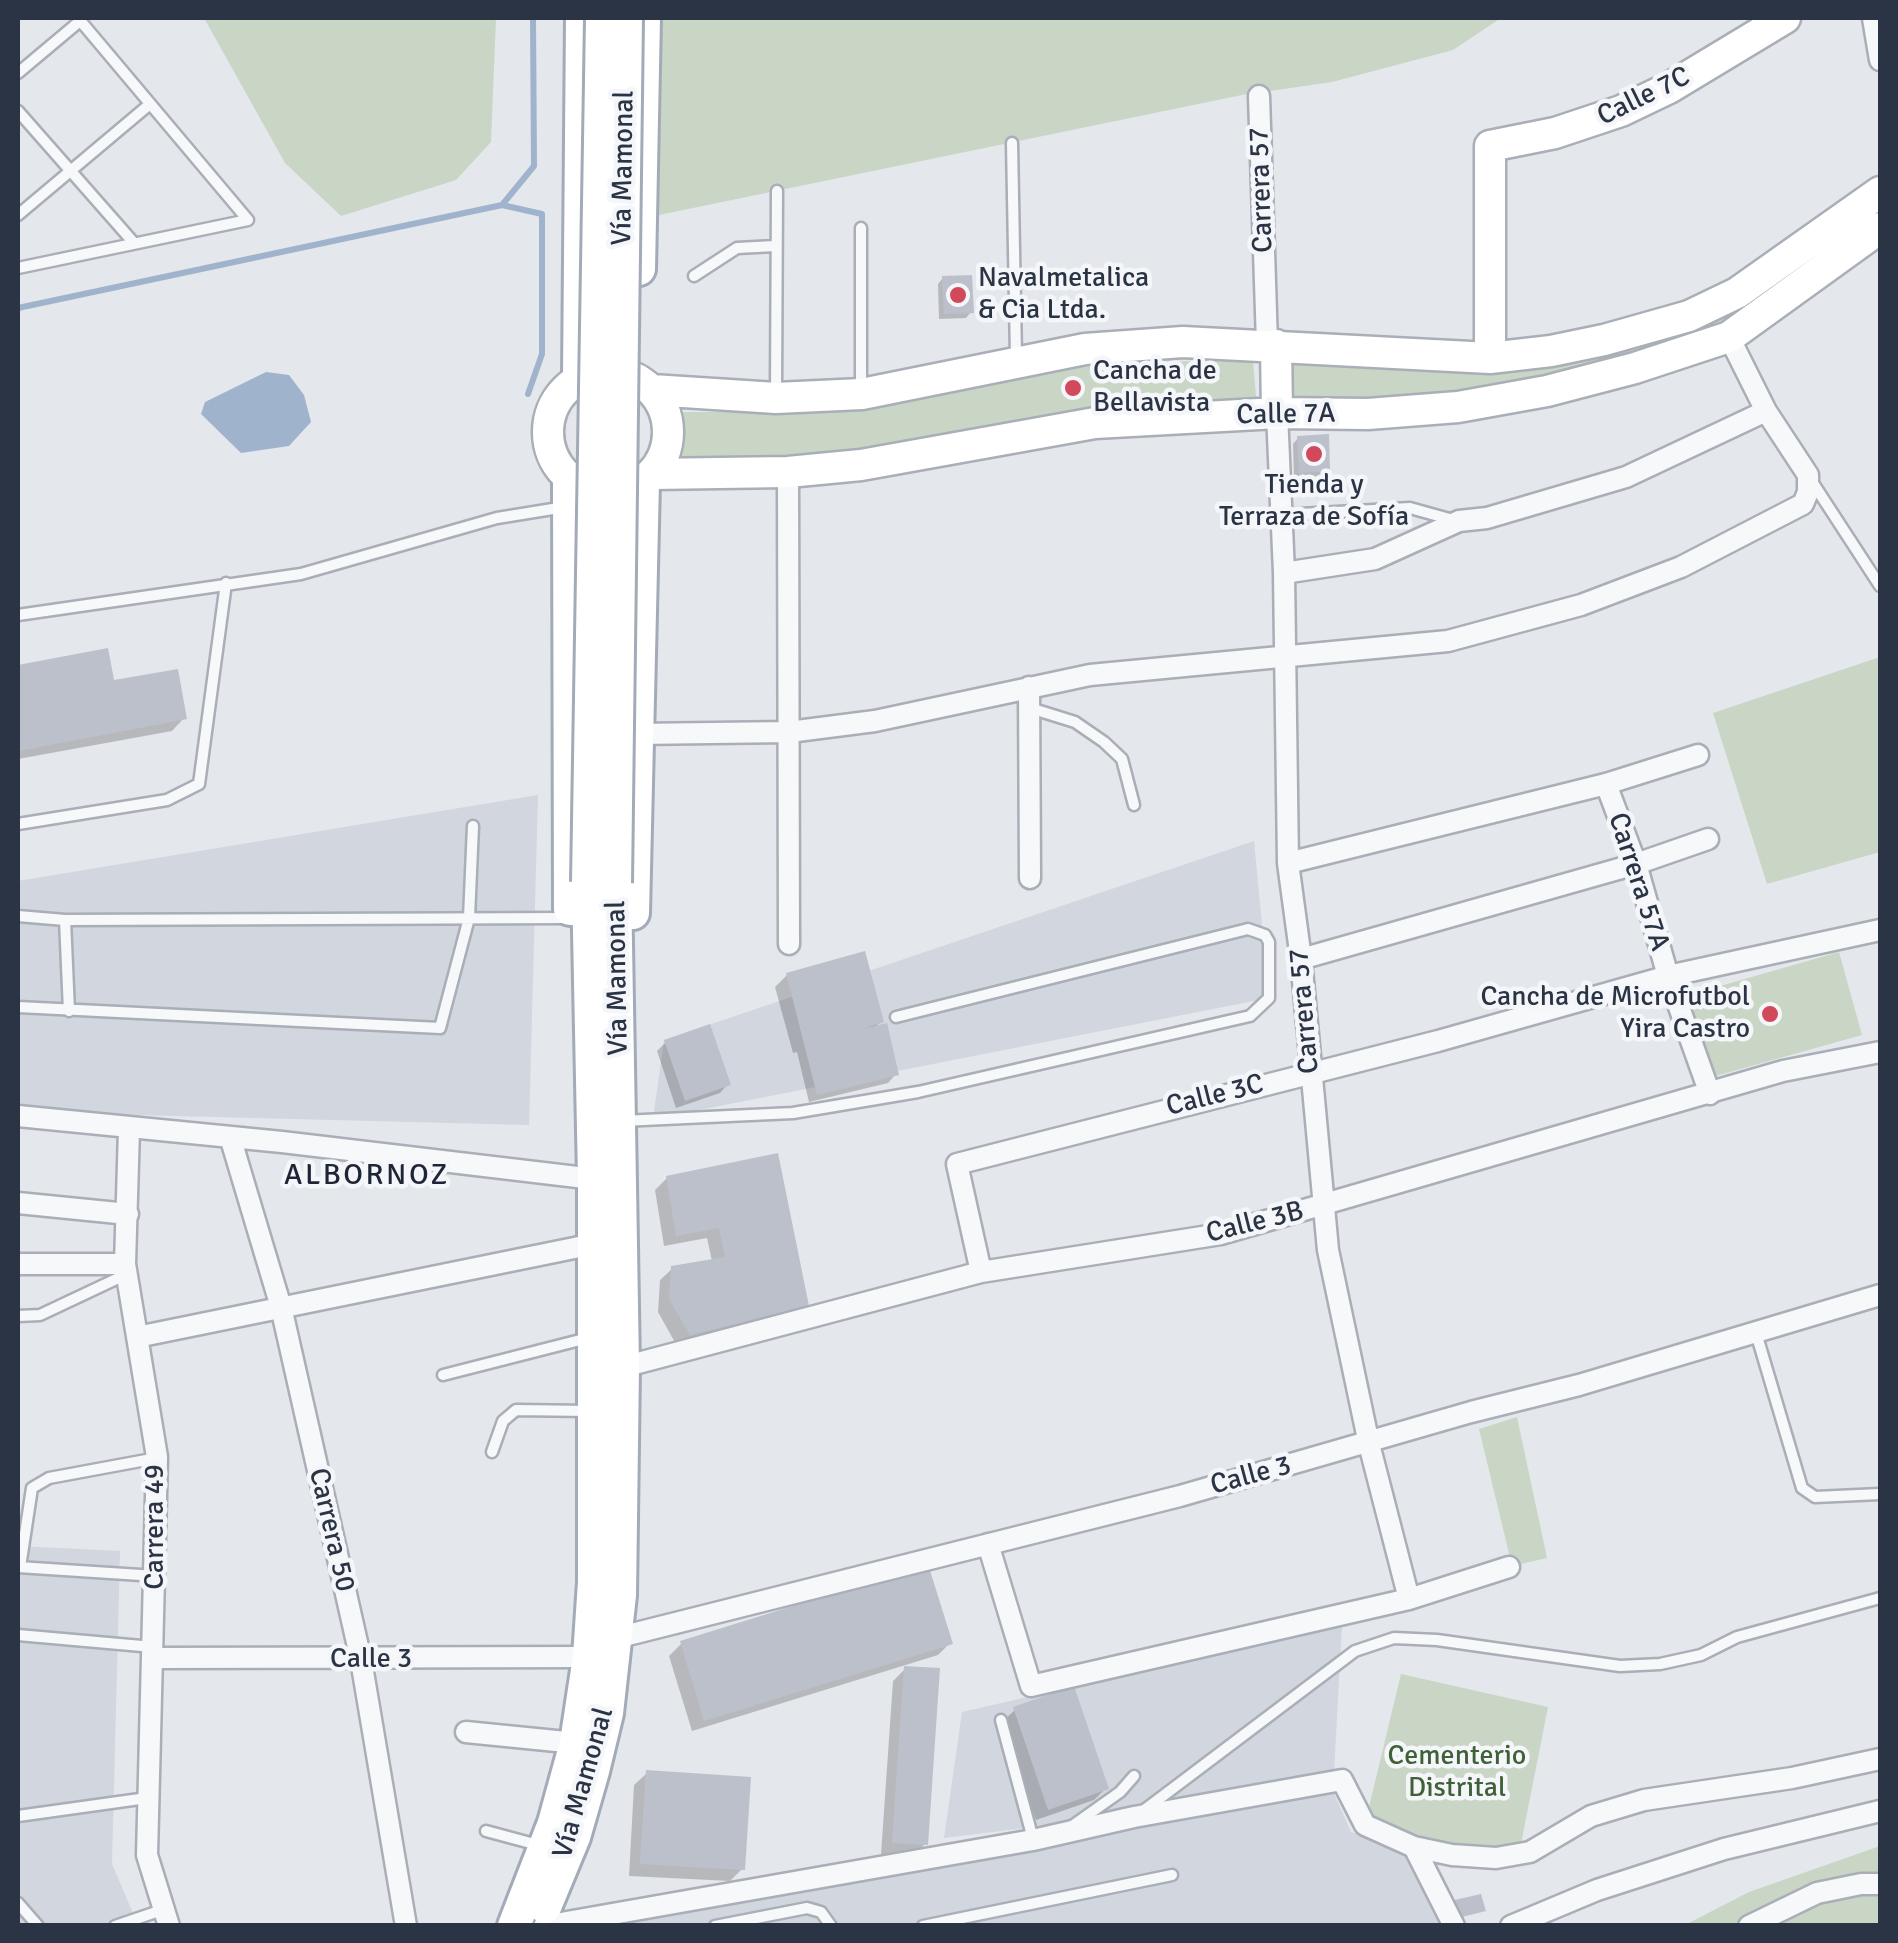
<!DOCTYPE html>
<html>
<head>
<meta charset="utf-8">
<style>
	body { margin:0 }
	#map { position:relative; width:1898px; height:1943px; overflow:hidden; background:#e4e7ec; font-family:Signika,sans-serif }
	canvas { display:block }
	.frame { position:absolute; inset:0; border:20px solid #2b3445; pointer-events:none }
</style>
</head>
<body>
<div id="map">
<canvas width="1898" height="1943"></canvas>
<div class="frame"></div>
</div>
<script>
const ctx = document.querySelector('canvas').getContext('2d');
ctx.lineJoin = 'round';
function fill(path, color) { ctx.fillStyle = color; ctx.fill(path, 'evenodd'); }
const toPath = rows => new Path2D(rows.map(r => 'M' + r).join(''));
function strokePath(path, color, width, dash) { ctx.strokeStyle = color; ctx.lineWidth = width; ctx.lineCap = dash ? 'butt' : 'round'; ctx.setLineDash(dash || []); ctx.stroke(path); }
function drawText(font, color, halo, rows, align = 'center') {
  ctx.font = font + ' Signika,sans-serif'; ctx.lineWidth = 9; ctx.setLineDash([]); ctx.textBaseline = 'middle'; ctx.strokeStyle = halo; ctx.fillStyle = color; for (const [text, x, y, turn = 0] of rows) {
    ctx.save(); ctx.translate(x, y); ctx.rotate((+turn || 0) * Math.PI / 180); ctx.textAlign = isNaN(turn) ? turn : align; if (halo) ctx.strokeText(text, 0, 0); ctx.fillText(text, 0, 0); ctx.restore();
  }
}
const built = toPath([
	[538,795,529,1125,18,1112,18,881],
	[1254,841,1269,998,653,1119,664,1040],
	[18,1546,120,1551,112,1864,138,1925,18,1926],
	[1342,1625,1333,1791,1351,1832,1415,1851,1452,1926,544,1926,1083,1821,944,1838,962,1712]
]);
const green = toPath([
	[204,18,496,18,491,142,456,180,341,216,285,163],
	[658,18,1501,18,1453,50,1332,82,1242,95,659,215],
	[1880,201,1880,213,1722,329,1610,365,1495,390,1287,406,1288,360,1606,348],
	[1253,360,1257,408,948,444,665,468,676,444,668,412,778,412,865,407,1092,363],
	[1880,657,1880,852,1767,884,1713,713],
	[1839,952,1862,1035,1712,1077,1689,995],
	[1517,1417,1547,1558,1512,1566,1479,1429],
	[1401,1674,1548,1707,1518,1859,1447,1860,1362,1836],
	[1880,1846,1880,1925,1683,1926,1749,1892]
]);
const water = toPath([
	[266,372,289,375,304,395,311,422,289,446,241,453,201,414,205,402]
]);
const shadow = toPath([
	[943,278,971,312,966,318,939,319,938,284],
	[1298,438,1328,470,1322,476,1294,478,1293,444],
	[106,651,112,683,184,718,172,731,18,759,18,668],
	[787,975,881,1021,874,1028,896,1074,888,1083,809,1102,797,1052,793,1053,775,987],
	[665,1043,728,1084,720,1093,676,1108,657,1051],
	[667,1178,806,1305,794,1317,677,1346,658,1312,660,1280,673,1268,712,1261,707,1238,664,1246,655,1190],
	[950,1643,938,1655,692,1731,669,1656,681,1644],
	[905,1669,925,1844,913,1856,881,1854,893,1681],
	[1015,1710,1106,1788,1094,1800,1036,1820,1002,1722],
	[647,1773,742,1869,730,1881,629,1876,634,1785]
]);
const stream = toPath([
	[502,205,534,166,533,18],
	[18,308,502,205,542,214,542,354,528,394]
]);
const building = toPath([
	[972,275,974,313,944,314,942,276],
	[1329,434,1330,471,1299,473,1297,436],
	[108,648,114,680,178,669,187,719,18,751,18,665],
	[865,951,884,1022,862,1029,887,1023,899,1075,817,1095,786,973],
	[710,1024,731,1085,685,1101,664,1040],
	[778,1153,809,1306,690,1335,669,1299,671,1266,725,1257,719,1228,676,1236,666,1176],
	[928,1564,953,1644,704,1721,680,1641],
	[904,1666,940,1668,928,1845,892,1843],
	[1074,1686,1109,1789,1048,1810,1013,1707],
	[646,1770,751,1777,745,1870,640,1864],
	[1481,1894,1486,1911,1458,1918,1450,1901]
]);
const lane = toPath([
	[18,73,80,21],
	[18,111,134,243],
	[1012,143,1016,357],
	[18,215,150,104],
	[861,228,861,388],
	[18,268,248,220,78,18],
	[694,276,737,248,775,246],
	[776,392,777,191],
	[1811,480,1880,586],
	[1282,515,1410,508,1453,520],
	[18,615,301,574,497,518,565,507],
	[1030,708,1075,722,1104,742,1122,759,1134,805],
	[18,824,167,800,199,784,226,583],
	[18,916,65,920,569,918],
	[65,920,69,1011],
	[18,1007,440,1028,469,918,473,826],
	[622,1121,793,1113,918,1092,1250,1016,1269,998,1269,942,1265,935,1248,929,896,1017],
	[18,1316,40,1315,127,1274],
	[1756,1333,1802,1488,1815,1497,1880,1494],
	[443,1375,588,1338],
	[492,1452,503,1421,516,1410,590,1411],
	[18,1567,156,1576],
	[20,1567,32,1488,49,1478,157,1458],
	[18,1635,153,1647],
	[1001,1720,1033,1839],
	[1143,1811,1355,1651,1394,1638,1437,1640,1620,1666,1660,1664,1701,1655,1737,1637,1880,1598],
	[18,1816,147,1798],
	[1072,1826,1120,1792,1134,1776],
	[486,1831,538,1845],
	[18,1903,38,1926],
	[115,1926,162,1910],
	[715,1926,807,1908,821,1912,831,1926],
	[923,1926,1172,1875]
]);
const street = toPath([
	[1873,18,1880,60],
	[1259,96,1267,344],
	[1277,413,1284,573,1288,863,1301,959,1328,1250,1369,1444,1409,1599],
	[788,472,789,944],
	[1284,573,1375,559,1459,521,1487,518,1626,477,1766,411],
	[1029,687,1030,878],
	[636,734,789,732,875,721,1090,675,1448,641,1581,605,1681,567,1803,504,1808,492,1808,475,1766,411,1729,337],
	[1606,784,1636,864,1668,976,1710,1094],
	[1288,863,1606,784,1698,755],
	[1301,959,1636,864,1708,839],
	[18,1116,282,1142,594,1179],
	[129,1129,125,1264,157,1457,147,1855,169,1926],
	[231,1140,281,1307,361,1660,406,1926],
	[18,1203,128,1214],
	[18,1264,125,1264],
	[981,1272,957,1164,1438,1041,1668,976,1880,930],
	[137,1337,594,1244],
	[623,1367,981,1272,1221,1234,1783,1071,1880,1052],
	[988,1544,1031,1686,1409,1599,1509,1567],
	[616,1638,1180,1496,1471,1412,1579,1385,1880,1295],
	[153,1658,589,1657],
	[466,1732,576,1743],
	[1414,1847,1454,1926],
	[544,1926,1033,1840,1134,1817,1342,1780,1365,1825,1414,1847,1452,1855,1496,1858,1530,1852,1591,1816,1644,1800,1792,1778,1880,1759],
	[1511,1926,1597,1890,1724,1849,1880,1811],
	[1749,1926,1817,1893,1861,1884,1880,1884]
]);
const secondary = toPath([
	[1276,345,1277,413],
	[1490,358,1490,146,1555,133,1621,111,1669,88,1785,18],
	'548 432a60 60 0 1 1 120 0a60 60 0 1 1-120 0Z',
	[652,390,776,398,862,394,1085,349,1183,342,1490,358,1551,351,1604,340,1689,316,1737,293,1880,192],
	[651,474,788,472,861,465,1095,423,1277,413,1368,414,1458,407,1547,391,1635,368,1729,337,1880,228]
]);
const primary = toPath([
	[639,269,644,18],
	[579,379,582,18],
	[569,478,570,909],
	[633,913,643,482],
	[545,1907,574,1837,593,1771,607,1713,620,1595,623,1367,615,883],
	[514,1926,554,1823,576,1743,589,1657,594,1582,594,1179,588,882]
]);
const primaryBridge = toPath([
	[588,882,602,18],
	[615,883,626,18]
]);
const markers = [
	[958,295,10,"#d1495b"],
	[1073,388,10,"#d1495b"],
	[1314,454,10,"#d1495b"],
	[1770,1014,10,"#d1495b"]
];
const streetNames = [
	["Calle 7C",1644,97,-26],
	["Vía Mamonal",624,168,-89],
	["Carrera 57",1262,190,-92],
	["Calle 7A",1286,415,-1],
	["Carrera 57A",1638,882,72],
	["Vía Mamonal",618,978,-91],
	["Carrera 57",1305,1011,-95],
	["Calle 3C",1215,1096,-14],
	["Calle 3B",1255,1223,-14],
	["Calle 3",1251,1476,-15],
	["Carrera 49",156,1527,-90],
	["Carrera 50",331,1530,77],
	["Calle 3",371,1660],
	["Vía Mamonal",584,1783,-74]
];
const poiNames = [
	["Navalmetalica",978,279],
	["& Cia Ltda.",978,311],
	["Cancha de",1093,372],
	["Bellavista",1093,404],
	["Tienda y",1314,486,"center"],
	["Terraza de Sofía",1314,518,"center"],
	["Cancha de Microfutbol",1750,998,"right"],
	["Yira Castro",1750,1030,"right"]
];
const parkNames = [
	["Cementerio",1457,1757],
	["Distrital",1457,1789]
];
const neighbourhoodNames = [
	["ALBORNOZ",367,1176]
];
fill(built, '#d2d6de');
fill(green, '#c9d6c5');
fill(water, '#9fb4cc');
fill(shadow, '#0003');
strokePath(stream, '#9fb4cc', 6);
fill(building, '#bbc0ca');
strokePath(lane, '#a9aeb7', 15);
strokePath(street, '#a9aeb7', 25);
strokePath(secondary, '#a9aeb7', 35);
strokePath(primary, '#a3abb8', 38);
strokePath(lane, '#f7f8fa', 10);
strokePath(street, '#f7f8fa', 20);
strokePath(secondary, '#fff', 30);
strokePath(primary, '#fff', 32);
strokePath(primaryBridge, '#a3abb8', 38, []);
strokePath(primaryBridge, '#fff', 32);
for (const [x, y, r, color] of markers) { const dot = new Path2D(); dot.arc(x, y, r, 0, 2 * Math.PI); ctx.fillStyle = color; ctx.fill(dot); strokePath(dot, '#f4f6f9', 4); }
drawText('28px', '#2b3445', '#f4f6f9', streetNames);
drawText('28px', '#2b3445', '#f4f6f9', poiNames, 'left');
drawText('28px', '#3f6138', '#f4f6f9', parkNames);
ctx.letterSpacing = '2.5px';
drawText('30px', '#1d2536', '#f4f6f9', neighbourhoodNames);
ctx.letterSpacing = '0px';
</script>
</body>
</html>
